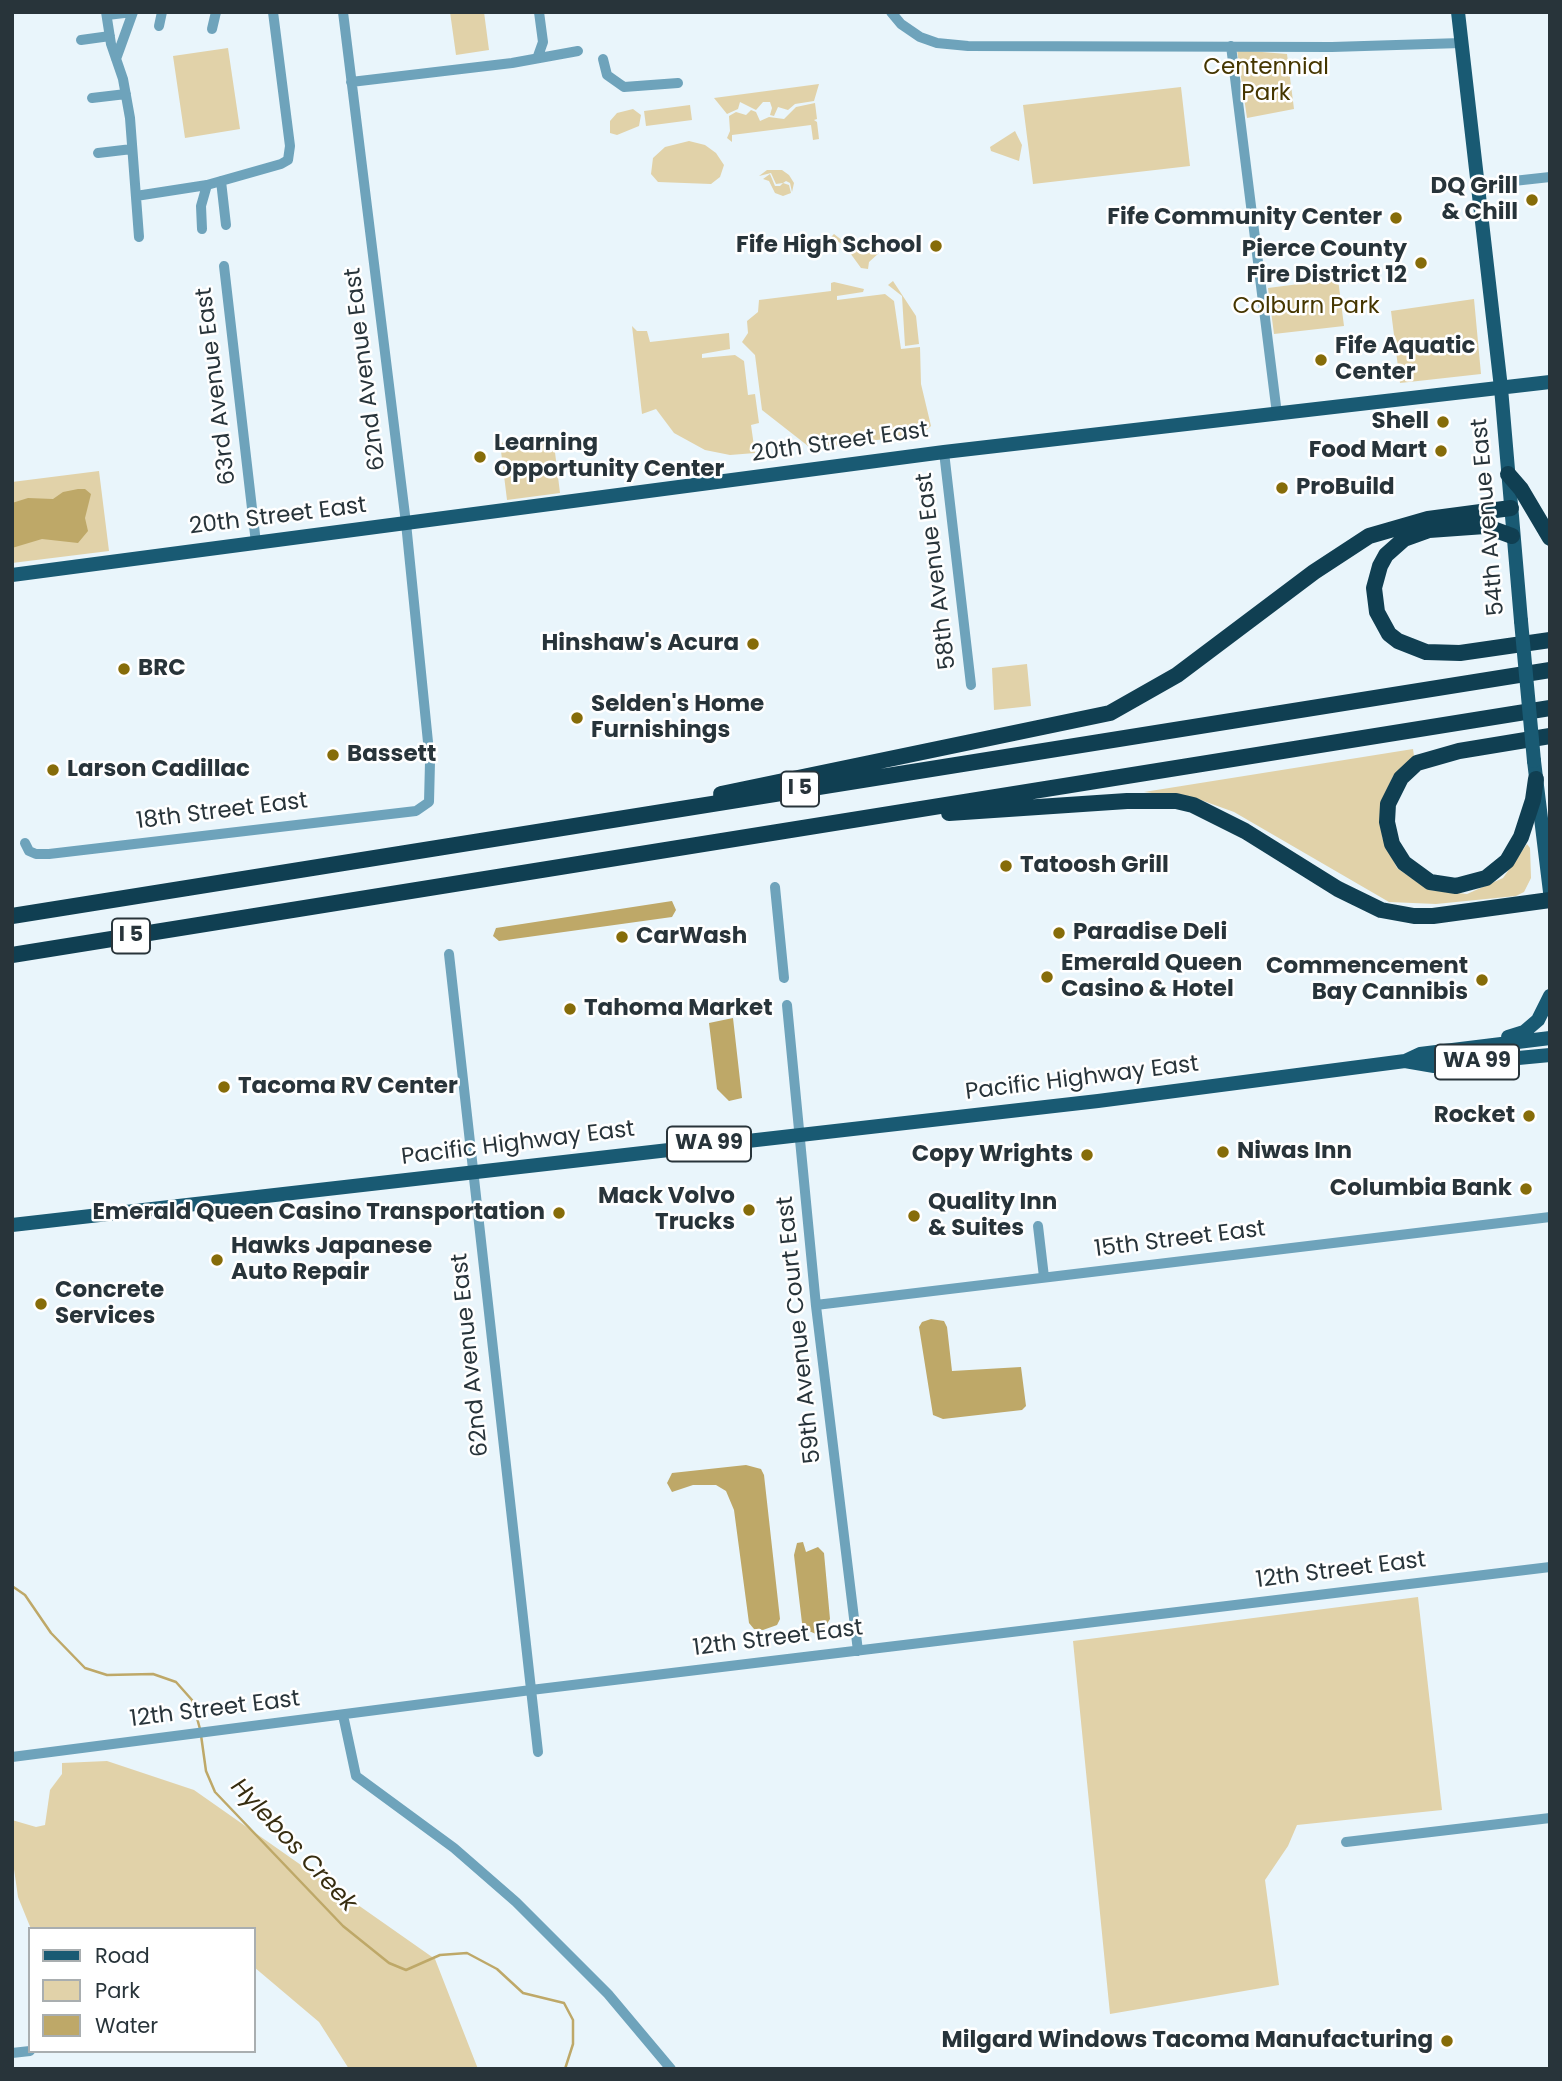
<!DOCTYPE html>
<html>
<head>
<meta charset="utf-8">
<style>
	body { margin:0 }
	#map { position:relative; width:1562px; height:2081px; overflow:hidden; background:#e9f5fb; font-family:Poppins,sans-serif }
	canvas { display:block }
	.frame { position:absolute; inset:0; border:14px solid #28343a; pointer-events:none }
	.legend { position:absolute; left:28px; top:1927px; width:228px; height:126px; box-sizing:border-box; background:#fff; border:2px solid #a9aeb0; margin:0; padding:9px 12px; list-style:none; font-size:21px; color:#28343a }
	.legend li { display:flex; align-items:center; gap:14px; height:35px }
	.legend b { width:35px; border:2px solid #a9aeb0 }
</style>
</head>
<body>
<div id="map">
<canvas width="1562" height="2081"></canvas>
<div class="frame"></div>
<ul class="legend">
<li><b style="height:9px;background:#195a73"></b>Road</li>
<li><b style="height:19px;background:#e1d2a9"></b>Park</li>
<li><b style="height:19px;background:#bea868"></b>Water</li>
</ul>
</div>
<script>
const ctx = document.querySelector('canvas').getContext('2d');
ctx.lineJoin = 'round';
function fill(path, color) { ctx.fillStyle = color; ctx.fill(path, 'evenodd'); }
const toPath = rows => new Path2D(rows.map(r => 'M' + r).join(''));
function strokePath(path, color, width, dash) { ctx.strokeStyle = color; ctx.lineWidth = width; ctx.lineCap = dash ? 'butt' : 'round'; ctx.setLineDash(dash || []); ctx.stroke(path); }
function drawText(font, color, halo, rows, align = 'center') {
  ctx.font = font + ' Poppins,sans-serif'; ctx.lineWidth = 5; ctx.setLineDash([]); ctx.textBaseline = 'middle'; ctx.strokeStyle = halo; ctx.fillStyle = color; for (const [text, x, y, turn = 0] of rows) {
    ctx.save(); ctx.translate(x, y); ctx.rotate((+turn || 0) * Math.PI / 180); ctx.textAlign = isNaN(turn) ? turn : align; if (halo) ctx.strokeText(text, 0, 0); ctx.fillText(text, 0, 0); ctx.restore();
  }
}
const green = toPath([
	[450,12,484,12,489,50,456,55],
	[228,48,240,129,185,138,173,56],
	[1237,50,1287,54,1294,109,1247,118],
	[819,84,814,101,795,104,788,110,778,107,774,116,770,115,772,108,770,102,763,102,756,110,740,102,738,109,727,114,714,98],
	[1181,87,1190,166,1033,184,1023,105],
	[815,103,817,119,814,120,817,122,819,139,813,140,811,125,732,135,732,142,727,138,730,131,729,116,736,112,746,115,751,110,756,112,760,121,769,117,784,119,796,107],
	[690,105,692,120,646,126,644,111],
	[633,109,641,115,639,126,617,135,610,133,610,121,617,113],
	[1015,131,1022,145,1019,161,991,151,990,147],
	[689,141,705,145,716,153,724,165,720,177,711,184,658,182,651,174,653,158,665,147],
	[767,170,782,170,789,175,794,183,792,192,790,183,786,181,783,183,789,185,791,193,783,196,775,193,769,181,763,179,770,174,775,186,780,186,783,183,776,184,771,173,759,176],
	[834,234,843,241,871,246,879,253,869,262,868,269,861,268,845,246,831,237],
	[1338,279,1344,326,1274,334,1268,288],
	[893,281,916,316,919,344,905,346,902,296,888,285],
	[834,282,864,289,863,292,837,296,837,300,885,294,894,301,901,349,920,347,921,384,931,426,922,434,825,447,824,444,808,446,762,410,755,355,742,342,748,333,747,321,758,312,759,300,831,291,831,283],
	[1474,299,1481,374,1400,383,1391,311],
	[632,326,637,331,647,331,650,342,729,333,730,349,702,354,702,358,735,355,744,361,748,395,755,394,759,423,751,425,755,453,730,455,705,450,674,433,656,409,642,414],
	[553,436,560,493,507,500,500,443],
	[99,471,109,551,12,563,12,482],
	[1027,664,1031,706,994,710,992,668],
	[1413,749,1414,756,1393,776,1381,804,1382,837,1397,868,1429,890,1467,894,1503,878,1527,844,1530,848,1531,878,1524,892,1516,896,1436,904,1389,902,1234,812,1198,799,1144,792],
	[1418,1597,1442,1810,1297,1825,1288,1846,1265,1880,1279,1985,1110,2014,1073,1641],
	[107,1761,194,1790,435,1959,478,2069,349,2069,319,2022,254,1967,254,1929,31,1929,18,1897,12,1855,12,1820,36,1827,45,1825,50,1790,62,1774,62,1763]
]);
const water = toPath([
	[78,489,85,489,91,494,85,518,88,531,78,543,42,539,12,548,12,503,28,498,53,499,63,492],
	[672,901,676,910,672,917,499,941,493,936,496,928],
	[733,1018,742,1098,729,1101,717,1089,709,1023],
	[931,1319,944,1321,947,1327,952,1371,1021,1367,1026,1406,1022,1410,943,1419,933,1415,919,1327,922,1322],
	[746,1465,761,1469,764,1475,780,1619,777,1625,763,1630,754,1629,749,1623,734,1510,726,1491,716,1485,693,1485,672,1492,667,1483,672,1473],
	[803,1542,806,1552,818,1547,824,1553,830,1619,822,1632,816,1634,804,1629,802,1623,794,1555,797,1543]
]);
const stream = toPath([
	[12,1586,25,1595,51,1633,85,1668,107,1675,153,1674,176,1682,192,1700,200,1729],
	[201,1735,206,1771,215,1792,343,1926,389,1963,406,1970,440,1955,467,1953,497,1969,523,1993,564,2003,573,2020,573,2044,565,2069]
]);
const minor = toPath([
	[106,12,111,44,123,79,130,118,139,237],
	[891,12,901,24,920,37,937,43,968,46,1332,47,1461,43],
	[107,15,133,12,116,59],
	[159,26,162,12],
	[212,29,216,12],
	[81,40,110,36],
	[1231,46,1277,414],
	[538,56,543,42,539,12],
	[603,59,607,75,624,87,678,83],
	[351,82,512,63,578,51],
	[92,98,126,94],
	[98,153,132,149],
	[221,181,226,225],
	[1477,185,1550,177],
	[136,196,207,185,281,164,288,160,290,146,273,12],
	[202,229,201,206,207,185],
	[224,266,256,543],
	[944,452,971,685],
	[25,843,29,851,36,854,49,854,416,811,429,802,430,762,406,523,343,12],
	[775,887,784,978],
	[449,954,538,1752],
	[787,1005,816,1306,858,1651],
	[1038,1226,1044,1277],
	[816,1305,1550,1217],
	[343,1715,356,1776,454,1848,516,1902,608,1994,671,2069],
	[12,1757,531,1690,1550,1567],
	[1346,1842,1550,1818],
	[12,2053,30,2051]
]);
const major = toPath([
	[1458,12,1501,388,1521,621],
	[12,575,944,452,1550,382],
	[1534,761,1550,892],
	[1508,1037,1524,1032,1538,1020,1550,996],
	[1405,1061,1420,1054,1550,1038],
	[12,1225,1098,1101,1405,1061,1434,1066,1550,1055]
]);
const highway = toPath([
	[1508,474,1521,489,1550,538],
	[1512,536,1485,526,1429,530,1404,539,1386,555,1380,566,1374,588,1377,612,1389,634,1398,641,1426,652,1460,653,1550,640],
	[1536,779,1533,800,1521,837,1507,861,1486,878,1456,886,1430,882,1404,863,1392,844,1387,822,1388,804,1401,778,1417,763,1459,751,1550,736],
	[721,794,1110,713,1177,675,1314,572,1369,536,1428,519,1511,508],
	[949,813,1127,801,1176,801,1193,805,1245,831,1338,889,1381,910,1414,916,1433,916,1550,900],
	[12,916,1550,670],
	[12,955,1550,708]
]);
const majorBridge = toPath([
	[1521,621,1534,761]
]);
const markers = [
	[1532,200,7,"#866c09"],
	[1396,218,7,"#866c09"],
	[936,246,7,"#866c09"],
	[1421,263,7,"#866c09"],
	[1321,360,7,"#866c09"],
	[1443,422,7,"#866c09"],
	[1441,451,7,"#866c09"],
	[480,457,7,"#866c09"],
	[1282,488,7,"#866c09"],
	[753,644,7,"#866c09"],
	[124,669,7,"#866c09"],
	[577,718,7,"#866c09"],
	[333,755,7,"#866c09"],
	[53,770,7,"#866c09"],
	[1006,866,7,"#866c09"],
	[1059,933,7,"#866c09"],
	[622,937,7,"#866c09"],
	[1047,977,7,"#866c09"],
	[1482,980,7,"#866c09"],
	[570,1009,7,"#866c09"],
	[224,1087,7,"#866c09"],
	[1529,1116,7,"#866c09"],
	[1223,1152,7,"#866c09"],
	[1087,1155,7,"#866c09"],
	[1526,1189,7,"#866c09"],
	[749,1210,7,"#866c09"],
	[559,1213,7,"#866c09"],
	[914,1216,7,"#866c09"],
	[217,1260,7,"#866c09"],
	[41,1304,7,"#866c09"],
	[1447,2041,7,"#866c09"]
];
const shields = [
	[800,789,38],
	[131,936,38],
	[1477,1062,84],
	[709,1144,84]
];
const shieldNames = [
	["I 5",800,789],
	["I 5",131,936],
	["WA 99",1477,1062],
	["WA 99",709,1144]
];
const parkNames = [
	["Centennial",1266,68],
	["Park",1266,94],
	["Colburn Park",1306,307]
];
const poiNames = [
	["DQ Grill",1518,187,"right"],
	["& Chill",1518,213,"right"],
	["Fife Community Center",1382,218,"right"],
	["Fife High School",922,246,"right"],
	["Pierce County",1407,250,"right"],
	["Fire District 12",1407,276,"right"],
	["Fife Aquatic",1335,347],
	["Center",1335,373],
	["Shell",1429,422,"right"],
	["Learning",494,444],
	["Opportunity Center",494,470],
	["Food Mart",1427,451,"right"],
	["ProBuild",1296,488],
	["Hinshaw's Acura",739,644,"right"],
	["BRC",138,669],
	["Selden's Home",591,705],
	["Furnishings",591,731],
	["Bassett",347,755],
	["Larson Cadillac",67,770],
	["Tatoosh Grill",1020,866],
	["Paradise Deli",1073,933],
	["CarWash",636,937],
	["Emerald Queen",1061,964],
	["Casino & Hotel",1061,990],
	["Commencement",1468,967,"right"],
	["Bay Cannibis",1468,993,"right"],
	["Tahoma Market",584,1009],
	["Tacoma RV Center",238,1087],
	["Rocket",1515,1116,"right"],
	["Niwas Inn",1237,1152],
	["Copy Wrights",1073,1155,"right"],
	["Columbia Bank",1512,1189,"right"],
	["Mack Volvo",735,1197,"right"],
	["Trucks",735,1223,"right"],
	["Quality Inn",928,1203],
	["& Suites",928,1229],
	["Emerald Queen Casino Transportation",545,1213,"right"],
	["Hawks Japanese",231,1247],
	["Auto Repair",231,1273],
	["Concrete",55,1291],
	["Services",55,1317],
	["Milgard Windows Tacoma Manufacturing",1433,2041,"right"]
];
const streetNames = [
	["62nd Avenue East",366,369,-97],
	["63rd Avenue East",217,386,-97],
	["20th Street East",840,443,-8],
	["20th Street East",278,517,-7],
	["54th Avenue East",1489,517,-95],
	["58th Avenue East",937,571,-97],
	["18th Street East",222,812,-7],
	["Pacific Highway East",1082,1079,-7],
	["Pacific Highway East",518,1144,-7],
	["15th Street East",1180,1240,-7],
	["59th Avenue Court East",800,1330,-96],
	["62nd Avenue East",471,1355,-96],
	["12th Street East",1341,1571,-7],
	["12th Street East",778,1639,-7],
	["12th Street East",215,1710,-7]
];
const waterNames = [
	["Hylebos Creek",293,1846,47]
];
fill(green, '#e1d2a9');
fill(water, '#bea868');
strokePath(stream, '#bea868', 2.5);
strokePath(minor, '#6ea3bb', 10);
strokePath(major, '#195a73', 14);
strokePath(highway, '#103f52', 16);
strokePath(majorBridge, '#195a73', 14);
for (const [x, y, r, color] of markers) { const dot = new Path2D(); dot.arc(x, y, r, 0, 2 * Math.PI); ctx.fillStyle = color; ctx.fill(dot); strokePath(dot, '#fff', 2.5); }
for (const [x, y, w] of shields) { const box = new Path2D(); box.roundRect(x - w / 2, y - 17.5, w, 35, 5); ctx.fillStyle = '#fff'; ctx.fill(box); strokePath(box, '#28343a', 2); }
drawText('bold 21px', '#28343a', null, shieldNames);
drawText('23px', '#453600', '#fff', parkNames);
drawText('bold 23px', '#28343a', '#fff', poiNames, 'left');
drawText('23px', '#28343a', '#fff', streetNames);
drawText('italic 24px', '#372d10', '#fff', waterNames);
</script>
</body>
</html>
